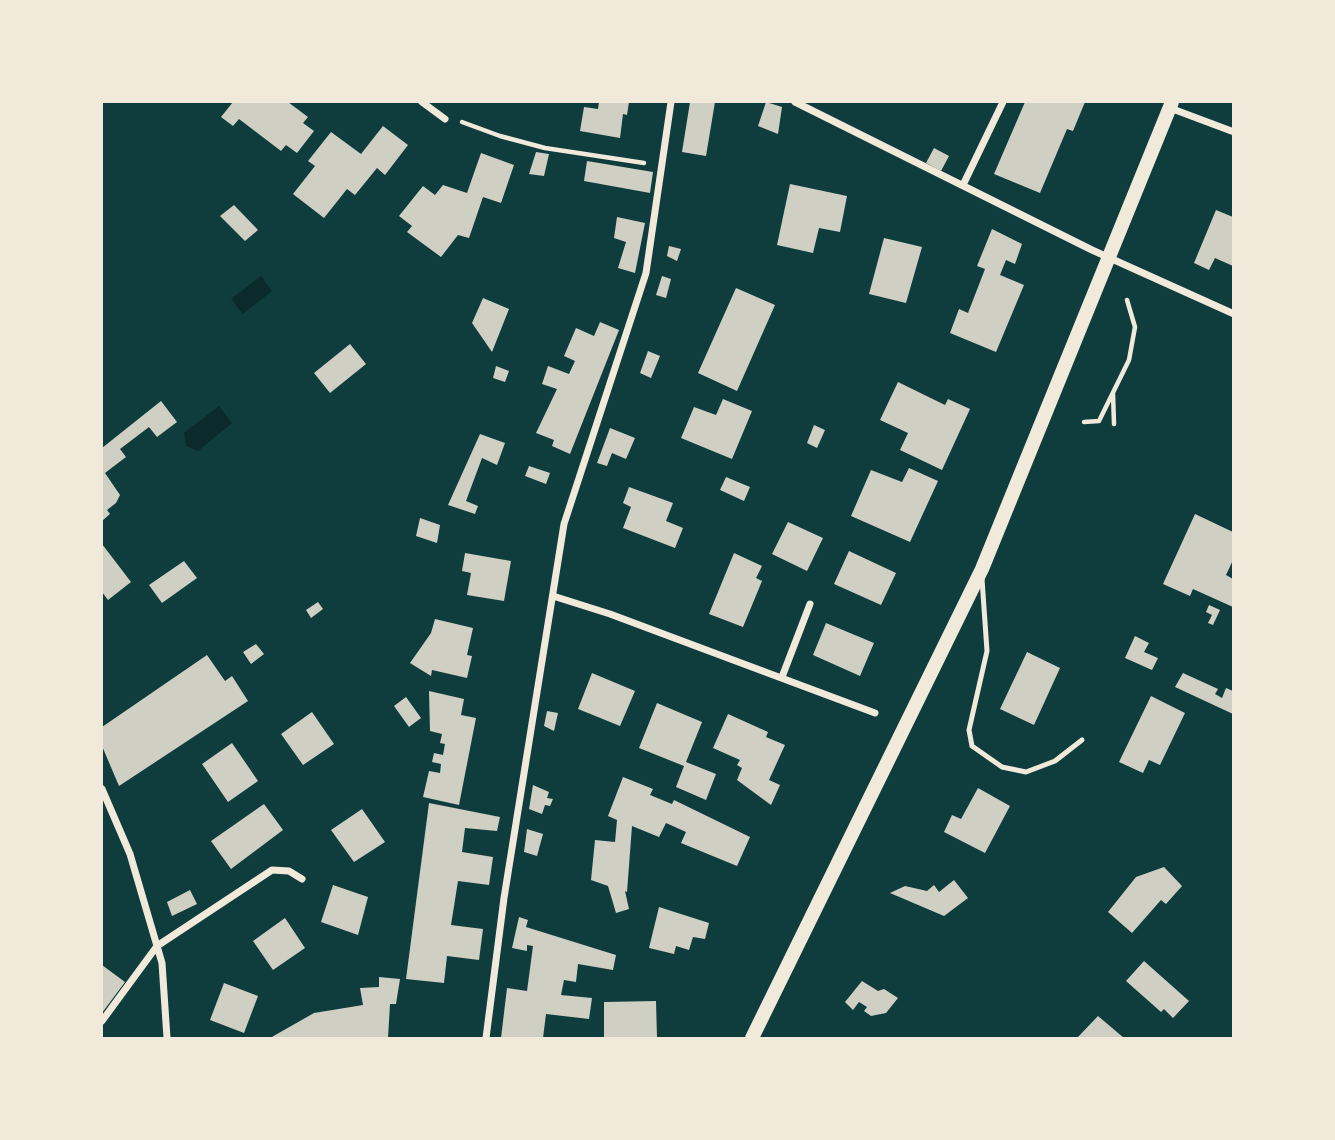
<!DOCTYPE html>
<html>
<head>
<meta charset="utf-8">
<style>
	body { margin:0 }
	#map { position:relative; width:1335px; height:1140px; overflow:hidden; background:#0f3d3e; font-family:"IBM Plex Sans",sans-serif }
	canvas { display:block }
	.frame { position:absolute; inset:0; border:103px solid #f1e9da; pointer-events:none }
</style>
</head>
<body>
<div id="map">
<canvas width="1335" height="1140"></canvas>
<div class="frame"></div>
</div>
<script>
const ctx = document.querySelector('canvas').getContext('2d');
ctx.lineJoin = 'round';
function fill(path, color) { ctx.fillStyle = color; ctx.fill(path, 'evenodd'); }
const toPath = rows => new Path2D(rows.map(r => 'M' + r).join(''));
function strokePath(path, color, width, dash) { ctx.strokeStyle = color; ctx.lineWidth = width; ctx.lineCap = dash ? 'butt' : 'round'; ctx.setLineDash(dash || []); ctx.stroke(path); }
const water = toPath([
	[261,276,272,291,243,314,231,299],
	[219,406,232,423,198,451,186,446,184,433]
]);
const building = toPath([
	[233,102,288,102,308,117,303,123,314,131,297,153,286,145,281,151,239,119,233,126,221,117],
	[599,102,629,102,627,115,623,114,620,138,580,131,584,107,598,109],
	[690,102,715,102,706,156,682,152],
	[766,102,782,107,778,134,758,126],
	[1025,102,1085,102,1073,131,1067,129,1040,193,994,174],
	[383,126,408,145,385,175,377,168,355,195,347,189,324,218,293,194,315,166,308,161,331,132,361,154],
	[934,148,949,156,941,171,926,163],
	[536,152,549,154,544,176,529,174],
	[481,153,514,165,501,203,483,197,469,238,458,235,441,257,407,232,412,226,399,216,423,186,435,195,443,185,467,193],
	[587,161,653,172,650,193,584,181],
	[790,184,847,196,840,232,819,228,813,253,777,245],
	[234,205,258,230,245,241,220,216],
	[1216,210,1233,217,1233,266,1215,258,1209,270,1194,263],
	[617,217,645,223,635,273,618,268,626,242,614,238],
	[992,229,1022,244,1015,264,1006,260,1000,275,1024,285,996,352,950,333,959,309,968,313,985,269,977,266],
	[884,238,922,247,906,303,869,294],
	[669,246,681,249,677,261,667,256],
	[662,276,671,279,666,298,656,295],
	[736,288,775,305,737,391,698,373],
	[483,298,509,309,492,352,472,323],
	[600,322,619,330,570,454,552,446,554,440,536,433,557,389,542,384,548,366,569,374,575,361,564,356,576,328,594,336],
	[350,344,366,364,330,393,314,373],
	[648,351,660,356,651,378,640,373],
	[496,366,509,371,505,382,493,378],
	[898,382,945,405,948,399,970,409,942,470,900,450,908,433,880,420],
	[723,399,752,411,732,459,681,438,694,407,716,415],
	[161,401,177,422,157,437,149,427,120,449,126,457,105,473,120,495,116,503,107,510,110,514,102,521,102,448],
	[814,425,825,430,817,448,807,443],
	[610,428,635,438,626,459,612,453,607,466,597,463],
	[480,434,505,443,497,465,482,458,466,501,478,506,475,514,448,505],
	[529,466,550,473,546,484,525,476],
	[909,468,938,481,910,542,851,516,871,470,902,482],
	[726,477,750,487,744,501,720,490],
	[629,487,673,503,666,521,683,528,675,548,623,528,631,507,623,503],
	[1195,514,1233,532,1233,560,1226,575,1233,579,1233,607,1193,589,1190,596,1163,584],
	[420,518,440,525,437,543,416,536],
	[788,522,823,538,807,571,772,554],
	[102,544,131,582,108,600,102,592],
	[849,551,896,573,881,605,834,584],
	[465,553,511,561,504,601,467,595,471,573,462,571],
	[734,553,762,566,756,578,762,581,743,627,709,614],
	[184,561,197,578,162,603,149,585],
	[318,602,323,609,311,618,306,610],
	[1209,605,1220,610,1213,625,1208,623,1212,615,1206,612],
	[435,619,473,628,467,655,472,656,467,678,432,670,431,676,410,663,431,633],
	[826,623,874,643,860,676,813,655],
	[1135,636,1149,643,1144,652,1158,658,1152,670,1125,658],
	[256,644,264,654,251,664,243,652],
	[1027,652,1060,668,1034,725,1000,709],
	[207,655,225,681,232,676,248,701,119,786,102,746,102,727],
	[592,673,635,691,620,726,578,709],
	[1183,673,1218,689,1215,694,1222,698,1226,688,1233,691,1233,714,1175,687],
	[429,691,464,699,461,715,476,718,459,805,423,797,429,771,440,773,441,764,432,762,434,753,443,755,445,744,440,743,442,734,430,731],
	[1151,696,1185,713,1160,765,1149,760,1143,773,1119,762],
	[406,697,421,718,409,727,394,706],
	[657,703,702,722,686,762,716,774,706,800,676,787,684,766,639,748],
	[547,711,558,713,554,731,544,726],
	[312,712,334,744,303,765,281,734],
	[728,714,768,732,766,737,785,745,769,780,780,785,771,805,737,780,742,768,737,765,740,760,713,748],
	[232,743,258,781,228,802,202,764],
	[623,777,653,789,650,795,672,804,674,800,750,837,737,866,681,843,686,832,666,823,659,837,632,826,627,892,625,891,629,909,616,913,608,886,591,880,595,840,615,842,617,820,608,816],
	[533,785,549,792,547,798,553,799,550,806,545,805,542,814,529,809],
	[978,788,1010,806,985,853,944,832,952,815,961,819],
	[429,803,500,817,497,831,465,828,462,852,493,857,489,885,458,881,451,925,483,929,479,960,447,956,444,983,406,979],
	[264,804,283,830,231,869,211,841],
	[362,809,385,842,354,862,331,830],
	[527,829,543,834,537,856,524,852],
	[1164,867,1182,886,1166,904,1161,900,1132,933,1108,912,1136,877],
	[954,880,968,898,944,916,890,893,905,886,927,891,934,885,939,892],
	[333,885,368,897,358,935,321,922],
	[190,890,197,904,172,916,167,902],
	[659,907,709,923,705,939,693,937,689,950,676,946,674,954,649,948],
	[519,917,528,920,526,927,616,955,613,970,578,964,576,982,564,980,561,995,592,998,589,1019,546,1014,543,1038,501,1038,507,988,527,991,533,946,527,945,527,951,512,948],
	[285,918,305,948,273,970,253,941],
	[1144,961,1189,1001,1173,1018,1164,1009,1161,1012,1126,981],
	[102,965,125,982,102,1013],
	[379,977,400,979,396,1004,390,1004,388,1038,270,1038,314,1013,363,1005,360,988,379,987],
	[862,981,878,991,884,989,898,998,886,1013,871,1016,864,1011,867,1007,859,1002,853,1010,845,1002],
	[224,983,258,996,244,1033,210,1020],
	[656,1001,657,1038,604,1038,604,1002],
	[1098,1016,1124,1038,1077,1038]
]);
const path = toPath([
	[462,122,500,136,545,148,644,163],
	[1113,393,1114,424],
	[1084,422,1099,421,1129,360,1135,327,1127,300]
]);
const service = toPath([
	[982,579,987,651,969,730,972,746,1002,767,1026,772,1055,761,1082,740]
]);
const minor = toPath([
	[422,102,445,119],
	[795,102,1092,250,1234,314],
	[1170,108,1234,132],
	[963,185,1003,102],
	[553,596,610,614,875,713],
	[782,677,810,604],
	[102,789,130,854,162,963,167,1038],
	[102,1021,157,946,272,870,289,871,302,879],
	[486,1038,504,898,564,524,646,273,671,102]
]);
const secondary = toPath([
	[752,1038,982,569,1172,102]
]);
fill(water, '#0a2a2b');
fill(building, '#cfcfc3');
strokePath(path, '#f1e9da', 4.5);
strokePath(service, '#f1e9da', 5);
strokePath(minor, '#f1e9da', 7);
strokePath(secondary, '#f1e9da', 14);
</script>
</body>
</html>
